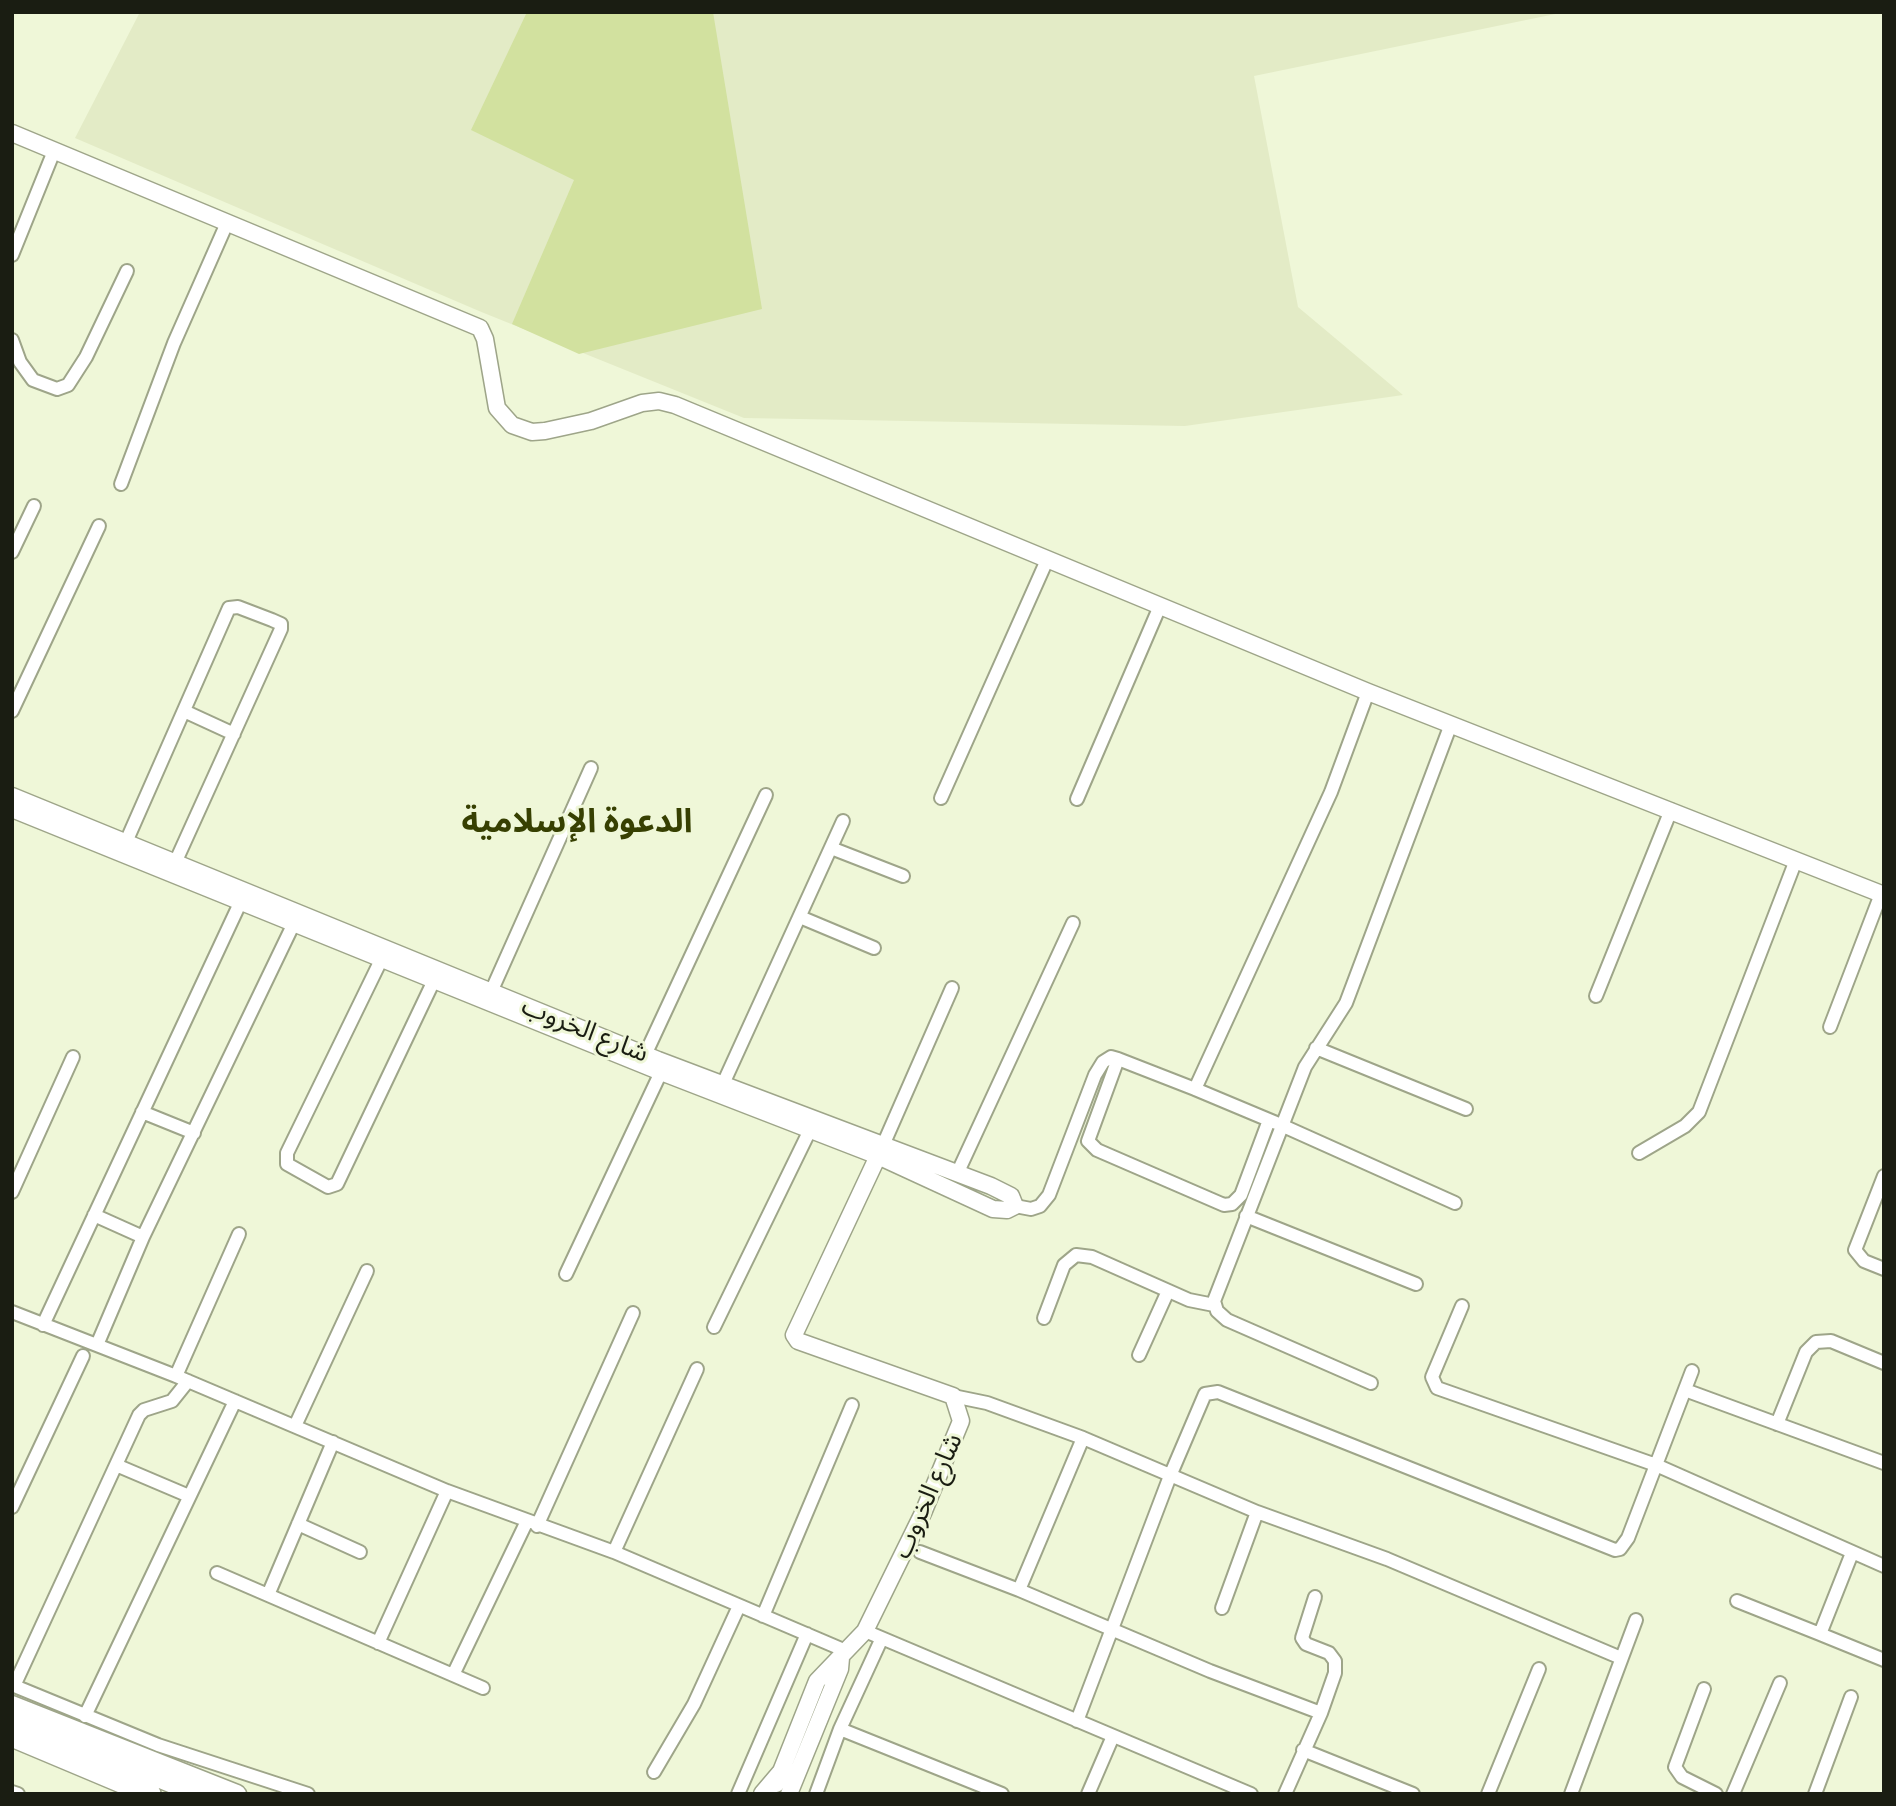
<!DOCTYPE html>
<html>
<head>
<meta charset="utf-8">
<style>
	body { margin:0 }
	#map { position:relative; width:1896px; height:1806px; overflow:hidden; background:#eff7d8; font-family:Cabin,sans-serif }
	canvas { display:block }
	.frame { position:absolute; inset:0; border:14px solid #1a1d12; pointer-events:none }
</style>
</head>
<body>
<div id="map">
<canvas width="1896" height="1806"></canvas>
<div class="frame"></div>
</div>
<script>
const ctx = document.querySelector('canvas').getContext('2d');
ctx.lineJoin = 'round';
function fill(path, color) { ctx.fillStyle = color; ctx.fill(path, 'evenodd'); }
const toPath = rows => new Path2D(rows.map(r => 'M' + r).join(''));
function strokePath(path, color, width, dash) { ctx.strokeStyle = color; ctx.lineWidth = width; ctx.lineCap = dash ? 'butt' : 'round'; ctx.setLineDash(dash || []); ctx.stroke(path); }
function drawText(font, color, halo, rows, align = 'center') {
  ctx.font = font + ' Cabin,"Noto Sans Arabic",sans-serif'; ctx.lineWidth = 6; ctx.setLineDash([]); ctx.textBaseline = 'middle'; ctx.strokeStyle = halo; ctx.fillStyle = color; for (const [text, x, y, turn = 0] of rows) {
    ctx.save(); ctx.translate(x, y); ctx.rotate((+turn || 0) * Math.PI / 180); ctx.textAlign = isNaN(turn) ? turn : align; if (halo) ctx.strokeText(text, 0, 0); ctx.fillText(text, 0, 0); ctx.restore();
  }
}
const built = toPath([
	[140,12,1565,12,1254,76,1298,307,1403,395,1185,426,744,418,479,311,75,138]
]);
const green = toPath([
	[527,12,713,12,762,309,579,354,512,324,574,180,471,130]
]);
const street = toPath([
	[12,255,54,151],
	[12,340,20,362,33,380,57,389,68,385,86,357,127,271],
	[121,484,174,343,227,223],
	[12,552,34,506],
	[12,711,99,526],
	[184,711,234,734],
	[941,798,1047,560],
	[1077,799,1160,606],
	[126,842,229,608,238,607,272,620,281,624,281,629,175,863],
	[831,848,903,876],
	[800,917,874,948],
	[382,958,287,1153,287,1164,328,1187,337,1184,437,974],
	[491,992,591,768],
	[1596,996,1671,810],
	[1830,1027,1881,894],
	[1316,1048,1466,1109],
	[645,1055,766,795],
	[723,1084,843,821],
	[1195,1089,1331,792,1368,692],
	[142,1112,194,1133],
	[1269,1120,1241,1195,1232,1204,1224,1205,1097,1150,1088,1141,1118,1059,1195,1089,1269,1120,1281,1125,1455,1203],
	[884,1143,952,988],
	[1639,1153,1685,1126,1699,1112,1796,860],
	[957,1174,1073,923],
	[1884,1176,1855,1250,1864,1261,1884,1269],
	[12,1192,73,1057],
	[1015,1206,1031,1209,1040,1206,1049,1195,1095,1075,1103,1062,1111,1057,1118,1059],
	[94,1215,143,1237],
	[1246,1216,1416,1284],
	[566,1274,661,1072],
	[1462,1306,1432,1377,1437,1388,1656,1465,1884,1566],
	[12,1312,176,1376,447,1491,614,1552,846,1651],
	[1044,1318,1064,1265,1076,1255,1092,1257,1189,1300,1214,1305],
	[43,1325,241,901],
	[714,1327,810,1130],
	[97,1345,143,1237,294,923],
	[1139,1355,1168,1291],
	[176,1376,239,1234],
	[1371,1383,1227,1320,1217,1311,1214,1301,1305,1067,1346,1003,1451,724],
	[1685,1390,1884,1463],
	[953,1396,987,1403,1083,1438,1257,1512,1387,1559,1621,1658],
	[1777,1424,1806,1352,1816,1342,1831,1341,1884,1363],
	[295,1426,367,1271],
	[116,1465,189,1496],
	[12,1507,83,1356],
	[298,1524,360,1552],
	[537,1526,633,1313],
	[614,1552,697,1369],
	[920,1552,1019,1590,1210,1671,1321,1713],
	[217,1573,483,1688],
	[1019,1590,1083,1438],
	[268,1595,333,1442],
	[1737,1601,1820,1634,1852,1553],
	[1222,1608,1257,1512],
	[763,1616,852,1405],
	[865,1631,1251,1794],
	[1820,1634,1884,1660],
	[378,1643,447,1491],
	[453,1675,527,1521],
	[12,1685,158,1745,308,1794],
	[14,1686,139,1415,144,1410,172,1401,188,1381],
	[1704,1689,1675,1767,1682,1777,1716,1794],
	[85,1716,235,1401],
	[1077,1721,1170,1476,1205,1394,1218,1392,1615,1550,1620,1549,1628,1538,1692,1371],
	[840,1729,1002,1794],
	[1303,1750,1413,1794],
	[654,1772,694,1704,739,1606],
	[12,1792,18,1794],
	[738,1794,807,1634],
	[816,1794,840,1729,881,1640],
	[1088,1794,1113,1736],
	[1285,1794,1321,1713,1335,1673,1335,1661,1329,1653,1306,1644,1302,1638,1315,1597],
	[1488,1794,1539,1669],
	[1571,1794,1636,1620],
	[1733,1794,1780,1683],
	[1815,1794,1851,1697]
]);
const secondary = toPath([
	[12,133,480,328,485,339,497,408,512,425,532,432,545,431,591,421,642,403,659,401,675,405,1368,692,1884,895],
	[12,796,658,1060,991,1186,1011,1196,1015,1206,1007,1210,993,1209,878,1156,661,1072,12,809],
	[776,1784,817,1681,865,1631,923,1513,961,1421,953,1396,798,1341,794,1335,878,1156],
	[789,1794,840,1669,841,1658]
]);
const primary = toPath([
	[12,1705,237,1794],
	[763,1794,780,1774]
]);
const highway = toPath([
	[12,1716,201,1794],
	[12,1736,150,1794]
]);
const streetNames = [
	["شارع الخروب",585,1030,22],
	["شارع الخروب",928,1496,-66]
];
const districtNames = [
	["الدعوة الإسلامية",577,822]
];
fill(built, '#e3ebc6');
fill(green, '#d2e19f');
strokePath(street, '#9ea589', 16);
strokePath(secondary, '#9ea589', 19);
strokePath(primary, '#9ea589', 21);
strokePath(highway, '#9ea589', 24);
strokePath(street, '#fff', 12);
strokePath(secondary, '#fff', 16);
strokePath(primary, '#fff', 18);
strokePath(highway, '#fff', 21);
drawText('26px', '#1a1d12', '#eff7d8', streetNames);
drawText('bold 33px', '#374002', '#eff7d8', districtNames);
</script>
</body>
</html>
